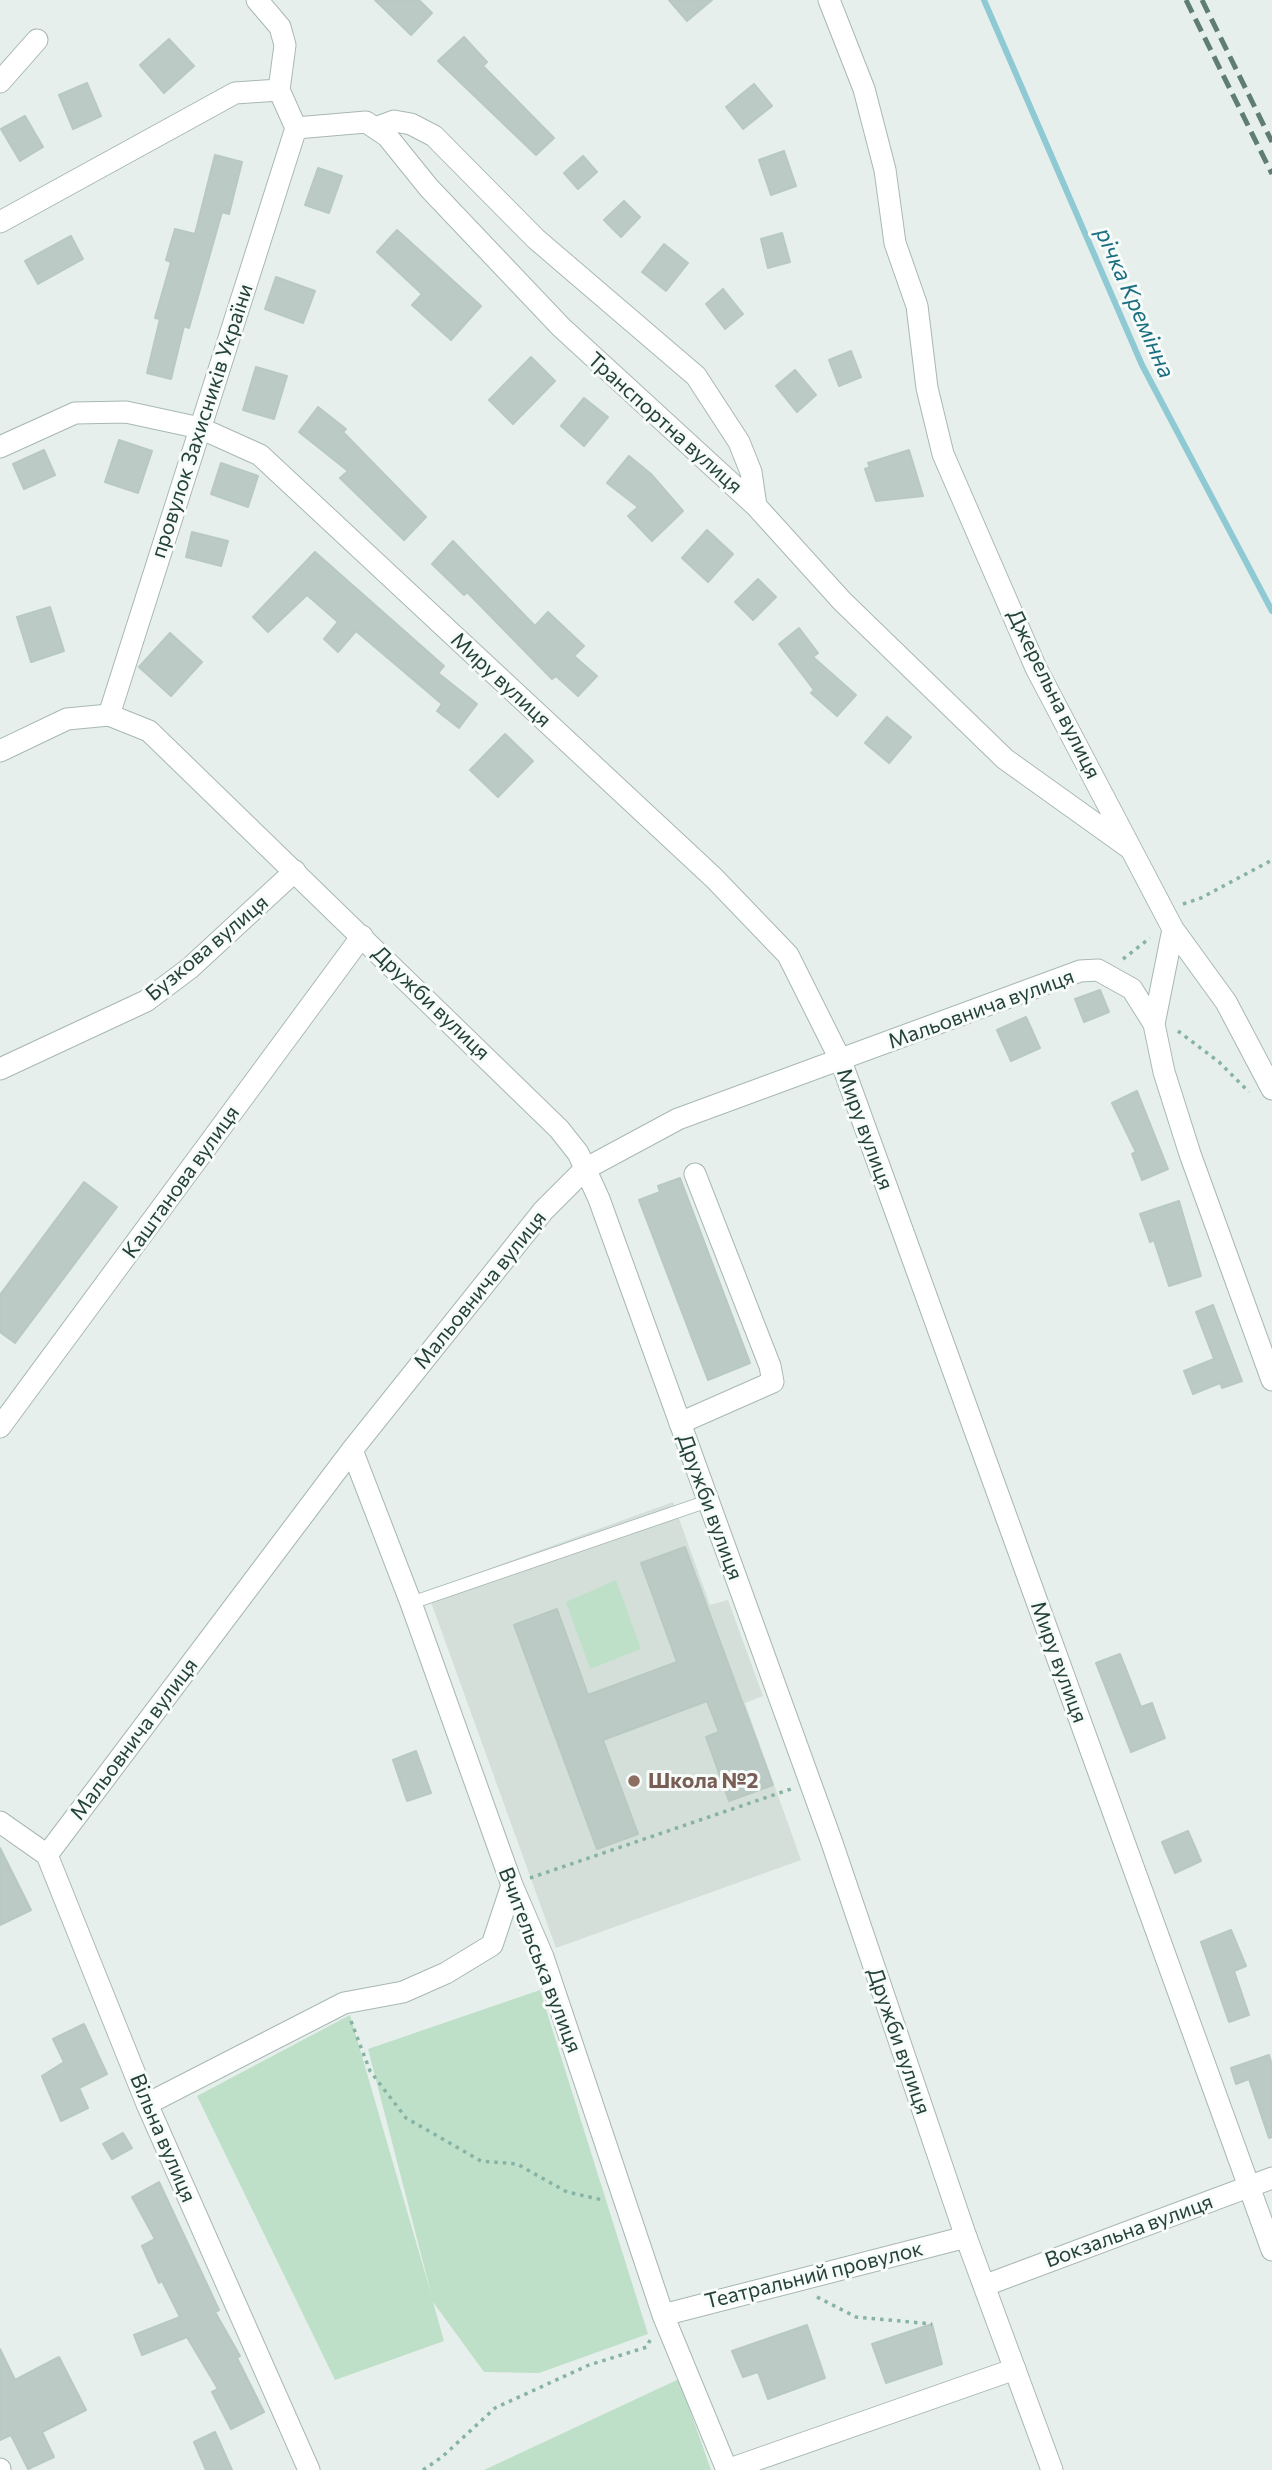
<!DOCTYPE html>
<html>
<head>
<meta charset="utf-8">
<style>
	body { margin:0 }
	canvas { display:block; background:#e6efeb }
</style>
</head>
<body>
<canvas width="1272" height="2470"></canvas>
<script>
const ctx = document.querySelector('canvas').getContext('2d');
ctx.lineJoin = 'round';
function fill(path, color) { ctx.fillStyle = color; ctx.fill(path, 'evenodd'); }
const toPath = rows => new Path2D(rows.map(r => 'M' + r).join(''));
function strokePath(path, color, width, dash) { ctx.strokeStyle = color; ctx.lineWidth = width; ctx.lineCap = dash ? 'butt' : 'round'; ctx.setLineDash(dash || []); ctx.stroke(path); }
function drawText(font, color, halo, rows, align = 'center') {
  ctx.font = font + ' Commissioner,sans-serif'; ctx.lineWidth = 6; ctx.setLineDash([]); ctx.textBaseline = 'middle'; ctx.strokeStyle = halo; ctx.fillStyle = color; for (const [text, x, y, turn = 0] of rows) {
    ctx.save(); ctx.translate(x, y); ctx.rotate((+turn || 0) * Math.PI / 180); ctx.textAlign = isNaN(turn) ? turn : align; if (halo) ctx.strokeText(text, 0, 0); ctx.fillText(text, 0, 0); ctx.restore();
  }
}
const built = toPath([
	[673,1502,710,1605,728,1600,763,1696,745,1703,801,1860,556,1948,427,1591]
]);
const green = toPath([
	[616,1580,641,1649,590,1669,566,1602],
	[540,1990,648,2334,539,2373,484,2372,433,2302,444,2341,335,2380,197,2096,350,2015,432,2297,368,2049],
	[679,2379,711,2470,484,2470]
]);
const stream = toPath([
	[984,0,1142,365,1272,611]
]);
const building = toPath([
	[375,0,419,0,432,13,411,35,375,0],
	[669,0,712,0,687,21,669,0],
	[464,37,487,62,483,66,554,138,536,155,438,61,464,37],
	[169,39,194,66,164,93,140,65,169,39],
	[87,83,101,116,73,129,59,95,87,83],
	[754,84,772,106,743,129,726,107,754,84],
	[25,116,43,147,20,161,1,129,25,116],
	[784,151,796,186,771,195,759,160,784,151],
	[215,155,242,162,229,214,222,212,189,328,184,326,171,379,147,373,160,319,155,318,171,262,166,260,175,229,195,234,215,155],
	[583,156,597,172,578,189,564,173,583,156],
	[318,168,342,176,329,213,305,205,318,168],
	[624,201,640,217,621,237,604,220,624,201],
	[397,230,481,306,451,340,412,305,422,294,377,252,397,230],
	[782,233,790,262,768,268,761,239,782,233],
	[71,236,83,259,38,284,25,261,71,236],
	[664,244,688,263,666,291,642,272,664,244],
	[276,277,315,291,303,323,265,309,276,277],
	[723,289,743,314,725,329,706,304,723,289],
	[851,351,861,377,839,386,829,360,851,351],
	[531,357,555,381,513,424,489,400,531,357],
	[256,367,287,376,274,419,243,410,256,367],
	[795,370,816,395,797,412,776,386,795,370],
	[584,398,608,417,584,446,561,426,584,398],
	[318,407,346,429,343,432,426,517,404,540,340,478,348,471,299,432,318,407],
	[119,440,152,451,138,493,105,482,119,440],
	[44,450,55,475,24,489,13,464,44,450],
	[909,450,923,496,876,501,865,469,870,467,868,463,909,450],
	[629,456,651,474,683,511,652,541,628,516,638,507,607,483,629,456],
	[221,463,258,476,248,507,211,494,221,463],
	[707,530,733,554,708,582,682,558,707,530],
	[192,532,228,541,221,566,186,557,192,532],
	[453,541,535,626,548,612,584,646,574,656,597,676,578,696,556,676,552,679,467,592,464,595,432,564,453,541],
	[315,552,444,666,438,673,477,704,459,728,437,711,442,704,356,631,338,652,324,639,338,622,307,595,268,632,253,617,315,552],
	[758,579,776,597,753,620,735,602,758,579],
	[50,607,64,651,31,662,17,617,50,607],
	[799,628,818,653,813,657,856,695,837,716,811,693,814,690,779,644,799,628],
	[170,633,202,662,171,696,139,667,170,633],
	[887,717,911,737,889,763,865,743,887,717],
	[505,734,533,761,498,797,470,770,505,734],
	[1100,990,1109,1012,1084,1022,1075,999,1100,990],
	[1026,1017,1040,1048,1011,1061,997,1030,1026,1017],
	[1137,1091,1168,1169,1142,1180,1132,1154,1136,1152,1112,1103,1137,1091],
	[680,1178,750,1363,708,1380,639,1200,660,1192,658,1186,680,1178],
	[84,1182,117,1207,15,1343,0,1332,0,1295,84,1182],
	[1179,1201,1201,1276,1169,1286,1154,1240,1150,1242,1140,1214,1179,1201],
	[1213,1305,1242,1381,1222,1388,1220,1383,1193,1394,1184,1371,1214,1359,1196,1312,1213,1305],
	[685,1547,773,1785,729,1801,706,1737,719,1732,707,1701,603,1740,638,1834,597,1849,514,1625,557,1609,588,1695,677,1662,641,1563,685,1547],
	[1120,1654,1141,1707,1152,1703,1165,1738,1131,1752,1096,1663,1120,1654],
	[416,1751,431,1793,407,1801,393,1760,416,1751],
	[1188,1831,1201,1861,1175,1873,1162,1842,1188,1831],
	[0,1848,31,1910,0,1925,0,1848],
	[1231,1930,1246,1966,1234,1971,1249,2015,1229,2022,1201,1942,1231,1930],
	[84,2024,107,2074,79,2088,88,2108,61,2121,42,2076,64,2062,53,2039,84,2024],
	[1269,2055,1272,2065,1272,2137,1269,2138,1249,2079,1236,2084,1231,2068,1269,2055],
	[123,2133,132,2148,112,2159,103,2144,123,2133],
	[159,2182,219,2310,215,2312,240,2356,237,2358,264,2412,231,2429,212,2392,218,2389,187,2337,142,2355,134,2335,180,2317,162,2281,159,2283,142,2246,155,2239,132,2197,159,2182],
	[932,2324,942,2364,886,2383,872,2344,932,2324],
	[807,2325,825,2378,768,2399,758,2372,743,2377,732,2351,807,2325],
	[0,2349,15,2380,59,2357,86,2410,42,2432,54,2457,28,2469,11,2435,0,2440,0,2349],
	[215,2432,232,2470,206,2470,194,2442,215,2432]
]);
const path = toPath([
	[1183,904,1201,898,1272,860],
	[1123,959,1150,938],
	[1178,1031,1219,1062,1249,1092],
	[530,1878,791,1789],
	[351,2021,370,2071,406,2118,481,2161,517,2164,567,2192,603,2200],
	[817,2297,856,2317,932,2324],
	[423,2470,442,2457,495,2408,589,2365,647,2347,650,2340]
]);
const service = toPath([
	[411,1603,708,1501]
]);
const minor = toPath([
	[257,0,280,27,285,45,279,90,296,128],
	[829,0,864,89,885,170,895,243,917,306,927,388,943,454,1036,668,1173,929,1226,1002,1272,1089],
	[0,82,37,40],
	[296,128,366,122,387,136,429,188,561,327,756,506,842,601,1005,759,1128,847],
	[375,128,394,121,411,124,434,136,536,239,696,376,739,442,751,472,756,506],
	[0,222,235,93,279,90],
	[0,447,75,413,126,412,200,428,260,455,714,878,788,955,841,1061,1272,2250],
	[109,715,296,128],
	[1173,929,1154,1024,1164,1072,1190,1154,1272,1380],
	[0,1069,146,1001,190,968,295,871],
	[680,1423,773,1382,770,1366,695,1174],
	[0,1427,362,936],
	[352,1450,411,1603,512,1885,543,1957,663,2315,727,2470],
	[0,1822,47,1855,147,2104,309,2470],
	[47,1855,352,1450,543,1211,585,1169,678,1119,1080,971,1098,970,1132,989,1154,1024],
	[147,2104,344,2003,403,1992,446,1973,492,1945,512,1885],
	[986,2285,1272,2178],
	[663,2315,966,2237],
	[0,2469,0,2470],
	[727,2470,1015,2369]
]);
const tertiary = toPath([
	[0,751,67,719,109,715,149,731,559,1129,578,1153,599,1199,831,1840,966,2237,1052,2470]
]);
const rail = toPath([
	[1186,0,1272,174],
	[1202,0,1272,142]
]);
const markers = [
	[634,1781,7,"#8d6e63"]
];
const streetNames = [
	["провулок Захисників України",202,421,-72],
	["Транспортна вулиця",665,423,42],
	["Миру вулиця",501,680,43],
	["Джерельна вулиця",1054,694,64],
	["Бузкова вулиця",207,948,-40],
	["Дружби вулиця",431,1003,44],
	["Мальовнича вулиця",981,1009,-20],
	["Миру вулиця",865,1129,70],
	["Каштанова вулиця",181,1182,-54],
	["Мальовнича вулиця",480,1290,-51],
	["Дружби вулиця",710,1507,70],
	["Миру вулиця",1059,1662,70],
	["Мальовнича вулиця",134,1739,-53],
	["Вчительська вулиця",540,1960,69],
	["Дружби вулиця",899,2041,71],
	["Вільна вулиця",163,2138,67],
	["Вокзальна вулиця",1129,2231,-20],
	["Театральний провулок",814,2275,-14]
];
const educationNames = [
	["Школа №2",648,1781]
];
const waterNames = [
	["річка Кремінна",1135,303,66]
];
fill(built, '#d4dfda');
fill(green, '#bfe0c8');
strokePath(stream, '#8ec9d4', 6);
fill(building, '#bbcac4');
strokePath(building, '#b8c9c2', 2);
strokePath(service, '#a8b8b2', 14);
strokePath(minor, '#a8b8b2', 23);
strokePath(tertiary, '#a8b8b2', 23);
strokePath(path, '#86b3a5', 3.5, [3.5, 5]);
strokePath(service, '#fff', 12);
strokePath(minor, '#fff', 21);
strokePath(tertiary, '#fff', 21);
strokePath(rail, '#5f7d75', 5, [14, 7]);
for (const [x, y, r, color] of markers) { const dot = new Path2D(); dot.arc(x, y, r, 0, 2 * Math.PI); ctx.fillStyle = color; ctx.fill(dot); strokePath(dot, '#f7fbf9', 2.5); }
drawText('21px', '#24423a', '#f7fbf9', streetNames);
drawText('bold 21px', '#785e54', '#f7fbf9', educationNames, 'left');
drawText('italic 23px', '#1c6f80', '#f7fbf9', waterNames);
</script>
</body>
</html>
